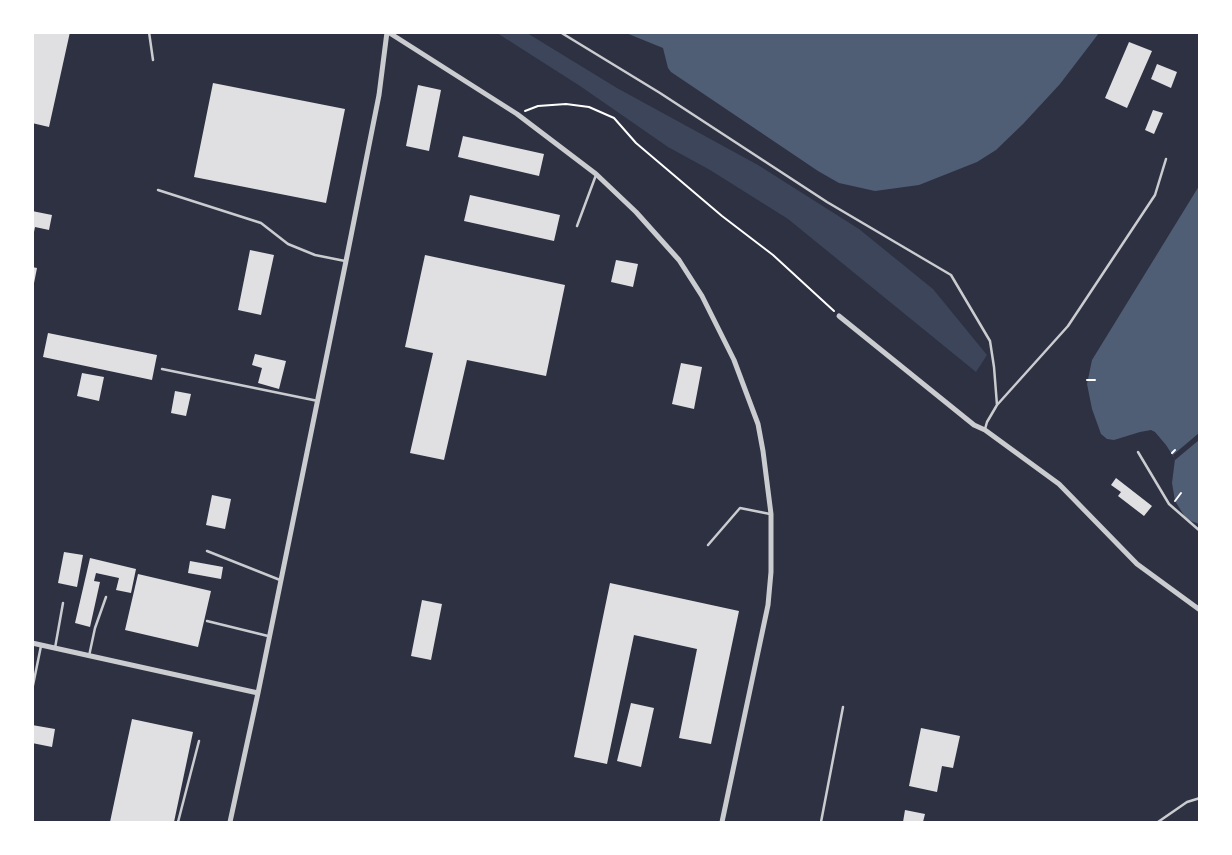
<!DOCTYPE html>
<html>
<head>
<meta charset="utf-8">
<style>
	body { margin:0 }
	#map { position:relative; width:1232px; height:855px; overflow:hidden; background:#2d3142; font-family:"Work Sans",sans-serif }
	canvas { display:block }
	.frame { position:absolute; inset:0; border:34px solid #fff; pointer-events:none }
</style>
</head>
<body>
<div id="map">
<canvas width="1232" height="855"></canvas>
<div class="frame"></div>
</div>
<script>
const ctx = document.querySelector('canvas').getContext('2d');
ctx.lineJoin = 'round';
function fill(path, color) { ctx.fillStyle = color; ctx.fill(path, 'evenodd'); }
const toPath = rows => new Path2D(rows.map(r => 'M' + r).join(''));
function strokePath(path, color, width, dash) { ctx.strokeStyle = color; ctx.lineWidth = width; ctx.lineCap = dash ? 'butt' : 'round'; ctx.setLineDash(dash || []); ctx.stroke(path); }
const green = toPath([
	[497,33,527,33,617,88,758,165,859,229,933,289,987,355,976,372,788,219,710,170,668,147,580,86]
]);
const water = toPath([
	[626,33,1099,33,1060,84,1023,124,996,150,977,162,919,185,875,191,839,183,818,171,671,72,668,68,663,48],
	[1199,186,1199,524,1191,521,1185,517,1175,501,1172,483,1175,459,1166,445,1155,432,1151,430,1140,432,1114,440,1107,439,1101,434,1092,409,1087,384,1092,360]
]);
const pier = toPath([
	[1199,433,1199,440,1175,460,1173,455]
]);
const building = toPath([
	[32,32,70,32,49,127,32,123],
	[1129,42,1152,51,1127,108,1105,98],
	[1157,64,1177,72,1171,88,1151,79],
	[213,83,345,109,326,203,194,177],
	[418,85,441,90,429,151,406,146],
	[1153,110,1163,113,1154,134,1145,130],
	[463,136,544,154,539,176,458,157],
	[470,195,560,215,554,241,464,221],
	[32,211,52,215,49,230,35,227,34,232,32,231],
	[250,250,274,255,261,315,238,310],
	[425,255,565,285,546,376,467,360,444,460,410,453,433,353,405,347],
	[616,260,638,264,633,287,611,282],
	[32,267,37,268,33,288,32,288],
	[48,333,157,355,152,380,43,357],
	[255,354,286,361,279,389,258,383,262,368,252,365],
	[681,363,702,367,694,409,672,404],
	[82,373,104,377,99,401,77,396],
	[175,391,191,394,186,416,171,413],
	[1116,478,1152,506,1144,516,1118,496,1121,492,1111,485],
	[212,495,231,499,225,529,206,525],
	[64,552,83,555,77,587,58,583],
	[90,558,136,569,131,593,116,590,119,578,96,573,94,581,100,582,90,627,75,623],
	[190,561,223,567,221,579,188,573],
	[138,574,211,591,198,647,125,630],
	[610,583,739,611,711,744,679,738,697,649,634,635,607,764,574,757],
	[422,600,442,604,431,660,411,656],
	[631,703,654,708,641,767,617,761],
	[132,719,193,732,174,822,110,822],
	[32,725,55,729,52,747,32,743],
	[921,728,960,736,953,768,942,766,937,792,909,786],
	[905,810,925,814,923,822,903,822]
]);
const path = toPath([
	[525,111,538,106,566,104,589,107,614,118,636,143,722,216,773,255,834,311],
	[1087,380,1095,380],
	[1172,453,1175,450],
	[1175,501,1181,493]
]);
const service = toPath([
	[149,32,153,60],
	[560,32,660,93,827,202,951,275,990,341,994,367,997,405],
	[158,190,261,223,288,244,315,255,345,261],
	[577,226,596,175],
	[162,369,318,401],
	[985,429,987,422,997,405,1068,326,1155,195,1166,159],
	[1138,452,1169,504,1200,531],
	[708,545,740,508,770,514],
	[207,551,280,580],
	[207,621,268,636],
	[55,648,63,603],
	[89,656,95,628,106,597],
	[32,690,41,646],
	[178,822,199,741],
	[821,822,843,707],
	[1158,822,1187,802,1200,798]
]);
const minor = toPath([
	[388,32,517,114,596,174,636,212,679,260,702,296,734,360,758,424,763,451,771,514,771,572,768,605,722,822],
	[839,316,974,425,985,430,1059,484,1137,564,1200,610],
	[32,643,258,693],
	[230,822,258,693,346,261,379,95,387,32]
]);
fill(green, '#3c4559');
fill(water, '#4f5d75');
fill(pier, '#2d3142');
fill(building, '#e0e0e3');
strokePath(path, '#fff', 2);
strokePath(service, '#caccd0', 2.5);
strokePath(minor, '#caccd0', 5);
</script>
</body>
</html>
